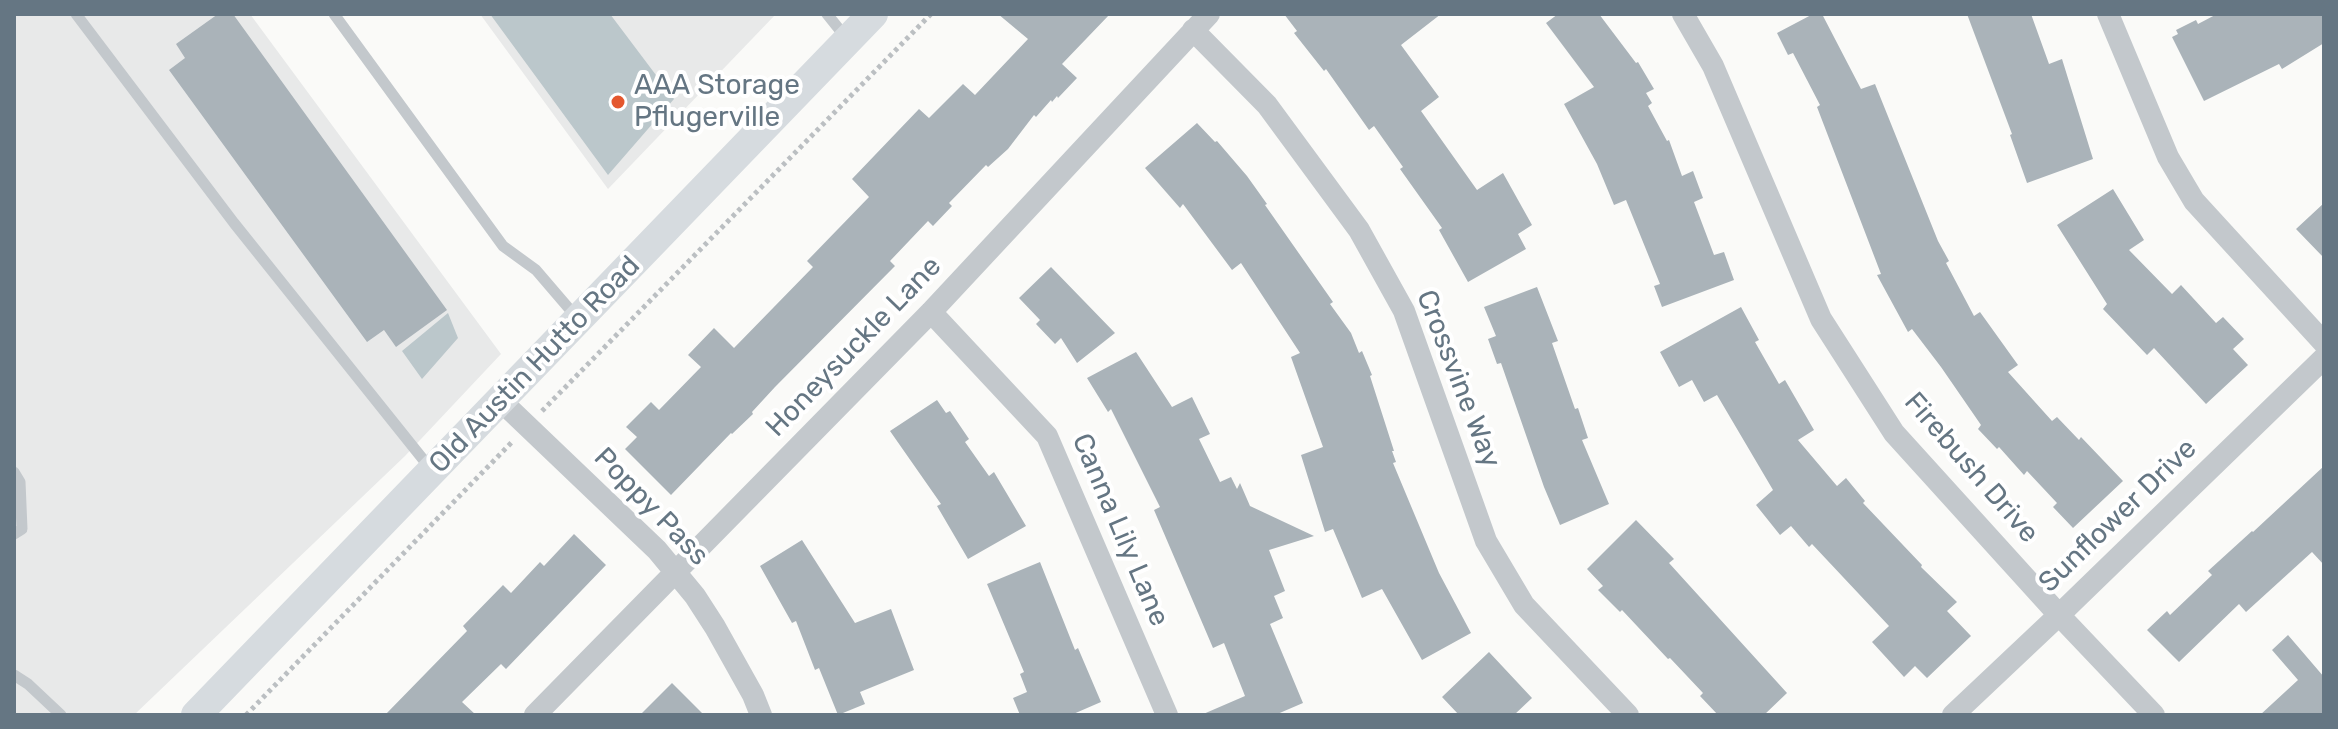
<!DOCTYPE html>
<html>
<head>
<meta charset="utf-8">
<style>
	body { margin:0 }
	#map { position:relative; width:2338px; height:729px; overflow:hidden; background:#fafaf8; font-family:Rubik,sans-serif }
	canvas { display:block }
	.frame { position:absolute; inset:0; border:16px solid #657683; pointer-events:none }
</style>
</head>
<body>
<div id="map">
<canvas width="2338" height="729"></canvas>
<div class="frame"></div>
</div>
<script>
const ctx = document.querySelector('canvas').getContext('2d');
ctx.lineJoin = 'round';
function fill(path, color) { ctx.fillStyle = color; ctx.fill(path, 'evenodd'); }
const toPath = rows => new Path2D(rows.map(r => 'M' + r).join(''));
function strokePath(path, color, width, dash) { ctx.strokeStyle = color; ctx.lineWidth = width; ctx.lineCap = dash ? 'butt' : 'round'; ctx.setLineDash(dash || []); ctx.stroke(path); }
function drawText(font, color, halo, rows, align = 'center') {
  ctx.font = font + ' Rubik,sans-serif'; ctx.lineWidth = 8; ctx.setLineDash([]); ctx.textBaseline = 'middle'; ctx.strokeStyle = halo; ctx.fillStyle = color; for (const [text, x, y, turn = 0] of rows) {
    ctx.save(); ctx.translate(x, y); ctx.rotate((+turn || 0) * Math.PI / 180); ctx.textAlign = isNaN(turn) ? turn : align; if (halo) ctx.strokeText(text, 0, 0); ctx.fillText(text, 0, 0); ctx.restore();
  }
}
const built = toPath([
	[14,14,250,14,501,354,405,456,134,715,14,715],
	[480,14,776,14,608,189]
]);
const water = toPath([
	[490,14,610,14,674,99,608,175],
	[448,313,458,338,422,379,402,351]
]);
const building = toPath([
	[218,14,233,14,447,310,396,347,384,330,367,342,169,70,185,58,176,44],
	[998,14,1110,14,1062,64,1077,78,1058,98,1057,96,1052,102,1051,100,1036,117,1034,115,1008,149,988,167,986,165,949,203,952,206,933,226,928,221,890,261,895,266,775,387,752,412,753,414,732,434,731,433,671,495,625,449,637,437,626,427,651,402,659,410,701,367,688,355,714,328,734,348,813,267,807,261,869,197,852,179,919,109,929,118,963,84,975,95,1028,39],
	[1284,14,1441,14,1401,45,1439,97,1421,111,1477,190,1503,173,1532,225,1518,234,1526,249,1468,282,1439,230,1442,228,1400,169,1403,167,1374,126,1369,130,1326,69,1324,71,1294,33,1297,31],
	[1558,14,1599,14,1636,63,1638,62,1654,89,1646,93,1652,103,1648,106,1667,141,1669,140,1682,176,1693,171,1703,198,1694,202,1714,255,1724,252,1734,280,1662,307,1654,286,1660,284,1626,200,1614,205,1597,164,1564,104,1594,87,1546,23],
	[1813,14,1822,14,1861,89,1875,84,1938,241,1949,261,1946,263,1974,316,1980,312,2018,365,2008,372,2052,421,2057,417,2079,440,2081,437,2123,481,2073,528,2053,507,2057,503,2027,471,2024,475,1999,447,1997,449,1978,429,1981,425,1941,367,1912,329,1908,332,1877,275,1881,274,1817,107,1820,105,1793,53,1788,55,1777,33],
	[1967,14,2031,14,2049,64,2062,59,2093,159,2027,183,2010,135,2012,134],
	[2217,14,2324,14,2324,43,2282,69,2279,64,2204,101,2172,37,2178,34,2176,30,2196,20,2198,24],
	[1197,123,1215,142,1217,141,1247,176,1267,204,1265,205,1333,302,1330,304,1351,333,1359,353,1362,351,1372,375,1370,376,1394,451,1392,451,1396,462,1393,463,1439,573,1471,633,1422,660,1382,589,1362,598,1333,529,1325,532,1301,455,1323,447,1291,357,1300,353,1241,263,1232,270,1183,204,1180,208,1145,168],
	[2113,189,2144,240,2129,250,2172,294,2181,285,2216,323,2223,317,2244,339,2233,349,2248,365,2206,404,2154,348,2147,355,2103,309,2107,304,2057,225],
	[2324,203,2324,258,2296,229],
	[1051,267,1115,333,1077,363,1061,338,1055,344,1036,324,1040,320,1019,298],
	[1537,287,1558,341,1552,343,1575,409,1578,408,1588,438,1582,440,1609,504,1560,525,1544,487,1501,363,1497,364,1488,339,1496,336,1484,307],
	[1741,307,1759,340,1755,342,1779,384,1785,380,1814,430,1798,440,1837,486,1846,478,1865,501,1863,503,1922,565,1921,567,1957,602,1947,611,1971,636,1927,678,1915,666,1904,677,1872,642,1889,626,1812,544,1809,547,1791,526,1780,535,1756,505,1773,490,1717,395,1704,402,1692,380,1679,387,1660,352],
	[1136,352,1172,407,1192,397,1210,434,1199,439,1220,482,1231,477,1237,489,1240,483,1250,506,1314,536,1269,550,1285,591,1274,596,1283,618,1270,624,1303,703,1275,715,1201,715,1245,696,1224,643,1213,648,1154,510,1160,507,1111,409,1108,412,1087,378],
	[937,400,946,413,950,411,969,439,965,442,989,476,994,472,1026,526,968,559,937,506,941,504,890,431],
	[2324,466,2324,565,2312,552,2246,612,2239,604,2179,662,2147,630,2167,611,2170,615,2212,575,2208,571,2252,531,2253,532],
	[1636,520,1674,559,1669,563,1787,693,1764,715,1718,715,1700,696,1703,693,1670,658,1668,659,1622,610,1620,612,1598,590,1603,586,1587,569],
	[574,534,606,565,506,669,501,664,462,702,476,715,385,715,467,631,463,626,503,585,511,593,540,562,544,566],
	[802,540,855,623,891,609,914,670,860,692,865,704,838,715,819,668,815,670,796,621,792,623,760,566],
	[1040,562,1075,650,1078,648,1101,702,1071,715,1020,715,1013,698,1027,692,1020,674,1024,672,987,584],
	[2288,635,2324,677,2324,715,2260,715,2298,680,2272,650],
	[1489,652,1532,698,1514,715,1459,715,1442,697],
	[672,683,704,715,640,715]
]);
const path = toPath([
	[542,411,931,14],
	[246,715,513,441]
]);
const lane = toPath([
	[76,14,234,223,430,468],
	[334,14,503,246,536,270,578,319],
	[827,14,847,39],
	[14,472,20,482,22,529,14,534],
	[14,675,28,684,61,715]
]);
const street = toPath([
	[1683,14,1713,66,1821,319,1894,433,2059,615,2154,715],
	[2108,14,2168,157,2194,201,2324,343],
	[1193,30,1267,105,1359,230,1404,311,1486,541,1524,605,1628,715],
	[931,312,1047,436,1167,715],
	[500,400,657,550,695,596,715,627,753,695,761,715],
	[535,715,931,312,1209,14],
	[1953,715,2059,615,2324,358]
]);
const secondary = toPath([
	[196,715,873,14]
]);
const markers = [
	[618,102,8,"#e4572e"]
];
const poiNames = [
	["AAA Storage",634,86],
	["Pflugerville",634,118]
];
const streetNames = [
	["Honeysuckle Lane",854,347,-46],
	["Old Austin Hutto Road",535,365,-46],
	["Crossvine Way",1458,379,69],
	["Firebush Drive",1971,468,49],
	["Poppy Pass",651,507,46],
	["Sunflower Drive",2118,516,-44],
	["Canna Lily Lane",1120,530,67]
];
fill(built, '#e8e9e9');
fill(water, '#bbc7cb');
fill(building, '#aab3b9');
strokePath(path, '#bbbfc2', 5, [4, 4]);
strokePath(lane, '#c3c8cc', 11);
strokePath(street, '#c3c8cc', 22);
strokePath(secondary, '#d6dbdf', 30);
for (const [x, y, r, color] of markers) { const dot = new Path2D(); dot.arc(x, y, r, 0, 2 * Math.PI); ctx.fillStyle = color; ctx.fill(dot); strokePath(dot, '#fff', 3); }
drawText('28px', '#657683', '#fff', poiNames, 'left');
drawText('28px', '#657683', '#fff', streetNames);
</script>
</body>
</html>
